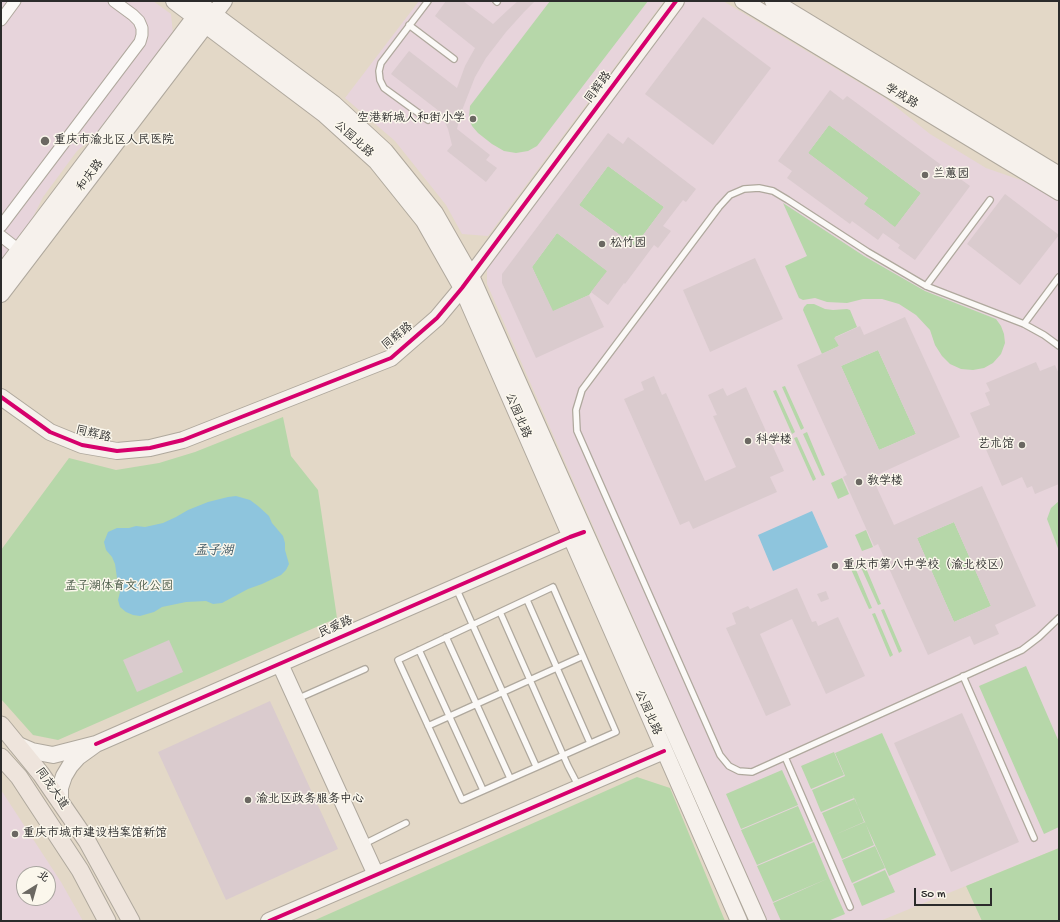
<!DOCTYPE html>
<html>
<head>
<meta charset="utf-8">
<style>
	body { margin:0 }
	#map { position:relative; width:1060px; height:922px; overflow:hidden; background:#e3d8c7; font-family:"Gochi Hand","LXGW WenKai TC",sans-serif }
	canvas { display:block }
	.frame { position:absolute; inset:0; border:2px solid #2b2b2b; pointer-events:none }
	.north { position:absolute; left:16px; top:866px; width:40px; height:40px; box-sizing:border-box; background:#fbf7ec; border:1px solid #a8a59f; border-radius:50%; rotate:37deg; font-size:11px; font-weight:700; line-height:16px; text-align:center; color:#2b2b2b }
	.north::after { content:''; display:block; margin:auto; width:14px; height:18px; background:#6b6862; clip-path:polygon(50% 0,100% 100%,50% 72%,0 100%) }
	.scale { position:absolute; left:914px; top:888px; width:78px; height:18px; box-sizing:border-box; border:2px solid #2b2b2b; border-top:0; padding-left:5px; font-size:12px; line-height:14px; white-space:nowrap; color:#2b2b2b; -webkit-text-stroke:3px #fbf7ec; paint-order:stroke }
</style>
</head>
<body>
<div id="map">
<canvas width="1060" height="922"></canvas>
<div class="frame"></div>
<div class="north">北</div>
<div class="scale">50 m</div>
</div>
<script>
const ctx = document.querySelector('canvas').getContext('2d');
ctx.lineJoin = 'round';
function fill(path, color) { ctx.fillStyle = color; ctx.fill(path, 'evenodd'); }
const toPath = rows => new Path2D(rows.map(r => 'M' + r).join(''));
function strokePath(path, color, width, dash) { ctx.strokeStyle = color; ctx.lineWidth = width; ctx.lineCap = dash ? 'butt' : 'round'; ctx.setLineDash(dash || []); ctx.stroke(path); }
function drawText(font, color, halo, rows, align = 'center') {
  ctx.font = font + ' "Gochi Hand","LXGW WenKai TC",sans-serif'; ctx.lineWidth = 3; ctx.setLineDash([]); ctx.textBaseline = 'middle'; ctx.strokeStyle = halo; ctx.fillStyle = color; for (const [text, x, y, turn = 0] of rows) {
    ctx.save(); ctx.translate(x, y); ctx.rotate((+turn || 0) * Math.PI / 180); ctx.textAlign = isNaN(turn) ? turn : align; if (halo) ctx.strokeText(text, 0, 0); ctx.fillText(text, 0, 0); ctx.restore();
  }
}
const built = toPath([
	[1,1,153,1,171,14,173,34,101,131,77,151,43,197,28,227,1,262],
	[419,1,664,1,488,236,462,234,446,205,395,141,345,98],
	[685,1,723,1,885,98,930,134,986,168,1032,184,1059,201,1059,848,880,921,766,921,487,284,487,264],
	[1,790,61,882,83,921,1,921],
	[24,874,48,874,48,898,24,898]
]);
const green = toPath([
	[550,1,648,1,537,146,528,151,516,153,504,151,492,144,478,133,472,126,469,119,470,106],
	[829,125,921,193,894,229,887,221,874,211,863,205,868,198,808,153],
	[608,166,664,207,635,246,579,205],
	[783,203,864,256,925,291,996,319,1001,326,1004,334,1005,343,1001,354,993,363,984,368,973,370,961,369,950,364,942,356,935,345,930,330,916,315,899,304,882,299,863,299,847,303,827,302,815,298,803,300,799,298,785,266,807,256],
	[557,233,610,273,602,278,589,295,541,317,551,308,532,267],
	[807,304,814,304,825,309,833,310,847,309,850,310,857,327,835,337,839,346,822,354,803,310,804,307],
	[878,350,916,434,879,450,841,366],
	[785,386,804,428,801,430,782,387],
	[776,390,795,432,792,434,773,391],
	[283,417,291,456,318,490,337,618,58,740,33,735,1,699,1,550,69,458,116,470,159,463,195,452],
	[807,432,825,475,822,476,803,434],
	[797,437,816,479,813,481,794,438],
	[842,478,849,494,838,499,831,483],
	[1059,501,1059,551,1047,519,1051,508],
	[954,522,991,606,954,622,917,538],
	[866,530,873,547,862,551,855,535],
	[863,561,881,604,878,605,859,563],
	[854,565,872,608,869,609,850,567],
	[884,609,902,651,899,653,881,610],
	[875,613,893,655,890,657,872,614],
	[1026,666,1059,742,1059,827,1044,834,1033,809,1040,806,1033,809,979,686],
	[882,733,936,855,889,876,851,791,854,798,821,812,812,790,845,776,835,753],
	[834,752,844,775,811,789,801,766],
	[782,770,798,805,741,829,726,794],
	[637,777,670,788,725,921,313,921],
	[855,799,864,822,832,836,822,813],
	[798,806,813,841,757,865,741,830],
	[865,822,874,845,842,859,832,836],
	[814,842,829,878,773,902,757,866],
	[875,846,885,868,852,883,842,860],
	[1059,848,1059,921,982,921,966,886],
	[885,870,895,892,862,906,853,884],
	[829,878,845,914,828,921,781,921,773,903]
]);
const water = toPath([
	[236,496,250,500,258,506,269,516,272,523,283,536,285,543,285,550,289,564,286,570,281,575,262,584,248,589,222,603,213,604,206,601,186,602,162,607,154,612,140,616,133,615,126,612,120,607,118,600,120,592,118,585,115,564,112,557,106,550,104,542,108,532,117,528,129,528,136,526,145,527,163,523,176,517,188,510,208,502,228,497],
	[812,511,828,547,773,571,758,535]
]);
const building = toPath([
	[446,1,463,1,493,24,509,9,518,1,535,1,524,12,506,32,486,58,475,77,461,113,457,129,490,155,486,160,497,168,486,182,447,151,452,145,448,129,444,120,439,111,391,74,409,51,457,88,465,66,475,48,435,16],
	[703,17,771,68,713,145,645,94],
	[830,90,843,100,847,96,970,186,915,260,898,248,900,245,883,233,878,240,852,221,850,224,787,178,792,171,778,161],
	[829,125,921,193,895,227,864,204,868,198,808,153],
	[608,133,623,144,628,137,696,189,686,202,683,200,663,226,671,231,658,248,654,245,625,284,624,283,608,305,591,292,607,271,557,233,532,267,553,311,589,295,604,327,536,358,502,283,502,274],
	[608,166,664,207,635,246,579,205],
	[1005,194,1059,235,1020,285,967,244],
	[755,258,783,319,710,352,683,290],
	[905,317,960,437,872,477,894,525,982,486,1036,606,995,625,999,634,974,645,970,636,928,655,878,544,874,546,843,477,847,475,797,365,839,346,834,338,860,326,864,335],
	[878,350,916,434,879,450,841,366],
	[954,522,991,606,954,622,917,538],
	[1036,362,1040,371,1055,365,1059,374,1059,484,1035,494,1032,486,1027,488,1022,477,1002,486,970,413,990,405,985,393,990,391,986,383],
	[654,376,662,395,666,393,705,481,736,467,713,416,717,415,708,395,723,388,727,396,746,387,784,471,770,477,777,492,693,529,689,521,680,525,624,399,644,390,641,382],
	[797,588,812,622,816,621,818,626,838,617,865,676,826,694,792,619,760,634,791,705,766,716,726,628,736,624,732,613,748,606,750,609],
	[826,591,829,599,821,602,817,594],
	[169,640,183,672,137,692,123,660],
	[270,701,338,849,226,900,158,752],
	[962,713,1019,842,951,872,894,743]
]);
const lane = toPath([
	[496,1,497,2],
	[409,25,454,59],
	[428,120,384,88,380,80,379,71,381,63,428,1],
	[926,286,990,200],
	[1024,324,1059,277],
	[1059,346,1044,335,1024,324,926,286,868,252,788,200,773,191,759,188,744,189,730,195,719,207,582,390,576,410,577,431,720,755,729,766,739,771,752,772,1022,650,1039,637,1059,618],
	[553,587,616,732,462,800,398,660,553,587],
	[456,588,536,766],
	[527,600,590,743],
	[500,612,568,766,579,787],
	[446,637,510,778],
	[419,650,483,790],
	[963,676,1034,838],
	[297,699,365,669],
	[428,726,583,656],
	[785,757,850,907],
	[364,844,406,823]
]);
const street = toPath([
	[1,20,15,1],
	[1,226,140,42,142,35,142,28,139,21,133,15,114,1],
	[1,236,24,254]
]);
const secondary = toPath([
	[174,1,324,114,376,161,424,221,462,288,739,921],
	[196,1,334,104,385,151,435,213,471,276,758,921],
	[743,1,1059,192],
	[773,1,1059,175],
	[1,274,201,9],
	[1,294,224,1],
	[1,397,50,432,82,445,117,451,150,448,183,440,391,358,437,318,462,288,676,1],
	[280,664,376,875],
	[16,744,32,751,53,755,96,744,78,757,70,766,64,776,60,788,60,802],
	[96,744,570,537,579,534],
	[269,921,664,751]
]);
const primary = toPath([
	[1,725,41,774,87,841,131,921],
	[1,757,19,777,57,835,80,870,107,921]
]);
const cycleway = toPath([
	[1,397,50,432,82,445,117,451,150,448,183,440,391,358,437,318,462,288,676,1],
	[96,744,570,537,584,532],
	[269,921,664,751]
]);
const markers = [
	[473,119,4,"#6b6862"],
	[45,141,5,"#6b6862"],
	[925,175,4,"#6b6862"],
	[602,244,4,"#6b6862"],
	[748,441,4,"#6b6862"],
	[1022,445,4,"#6b6862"],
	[859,482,4,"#6b6862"],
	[835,566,4,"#6b6862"],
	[248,800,4,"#6b6862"],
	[15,834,4,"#6b6862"]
];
const streetNames = [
	["同辉路",599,88,-53],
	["学成路",901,97,31],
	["公园北路",353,140,42],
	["和庆路",91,176,-53],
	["同辉路",398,337,-39],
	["公园北路",517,416,67],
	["同辉路",93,435,14],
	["民爱路",336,628,-24],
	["公园北路",647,713,66],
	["同茂大道",51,789,55]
];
const poiNames = [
	["空港新城人和街小学",465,119,"right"],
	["重庆市渝北区人民医院",54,141],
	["兰蕙园",933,175],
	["松竹园",610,244],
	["科学楼",756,441],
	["艺术馆",1014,445,"right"],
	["教学楼",867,482],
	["重庆市第八中学校（渝北校区）",843,566],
	["渝北区政务服务中心",256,800],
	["重庆市城市建设档案馆新馆",23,834]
];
const parkNames = [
	["孟子湖体育文化公园",119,587]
];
const waterNames = [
	["孟子湖",214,552]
];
fill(built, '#e7d4db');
fill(green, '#b6d7a9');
fill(water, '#8ec5dd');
fill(building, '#dacbce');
strokePath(lane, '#afa89d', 8);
strokePath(street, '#afa89d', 13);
strokePath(secondary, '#afa89d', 18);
strokePath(primary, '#afa89d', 19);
strokePath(lane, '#fbf9f7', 5.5);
strokePath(street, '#fbf9f7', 11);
strokePath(secondary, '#f6f1ec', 16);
strokePath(primary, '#eee4dc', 17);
strokePath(cycleway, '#d6006c', 4);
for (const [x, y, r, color] of markers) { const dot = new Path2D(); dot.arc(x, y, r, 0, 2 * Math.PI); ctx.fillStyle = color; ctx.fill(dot); strokePath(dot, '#fbf7ec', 1.5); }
drawText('12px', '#2b2b2b', '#fbf7ec', streetNames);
drawText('12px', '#2b2b2b', '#fbf7ec', poiNames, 'left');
drawText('12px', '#455644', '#fbf7ec', parkNames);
drawText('italic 13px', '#3e5763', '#fbf7ec', waterNames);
</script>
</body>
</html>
